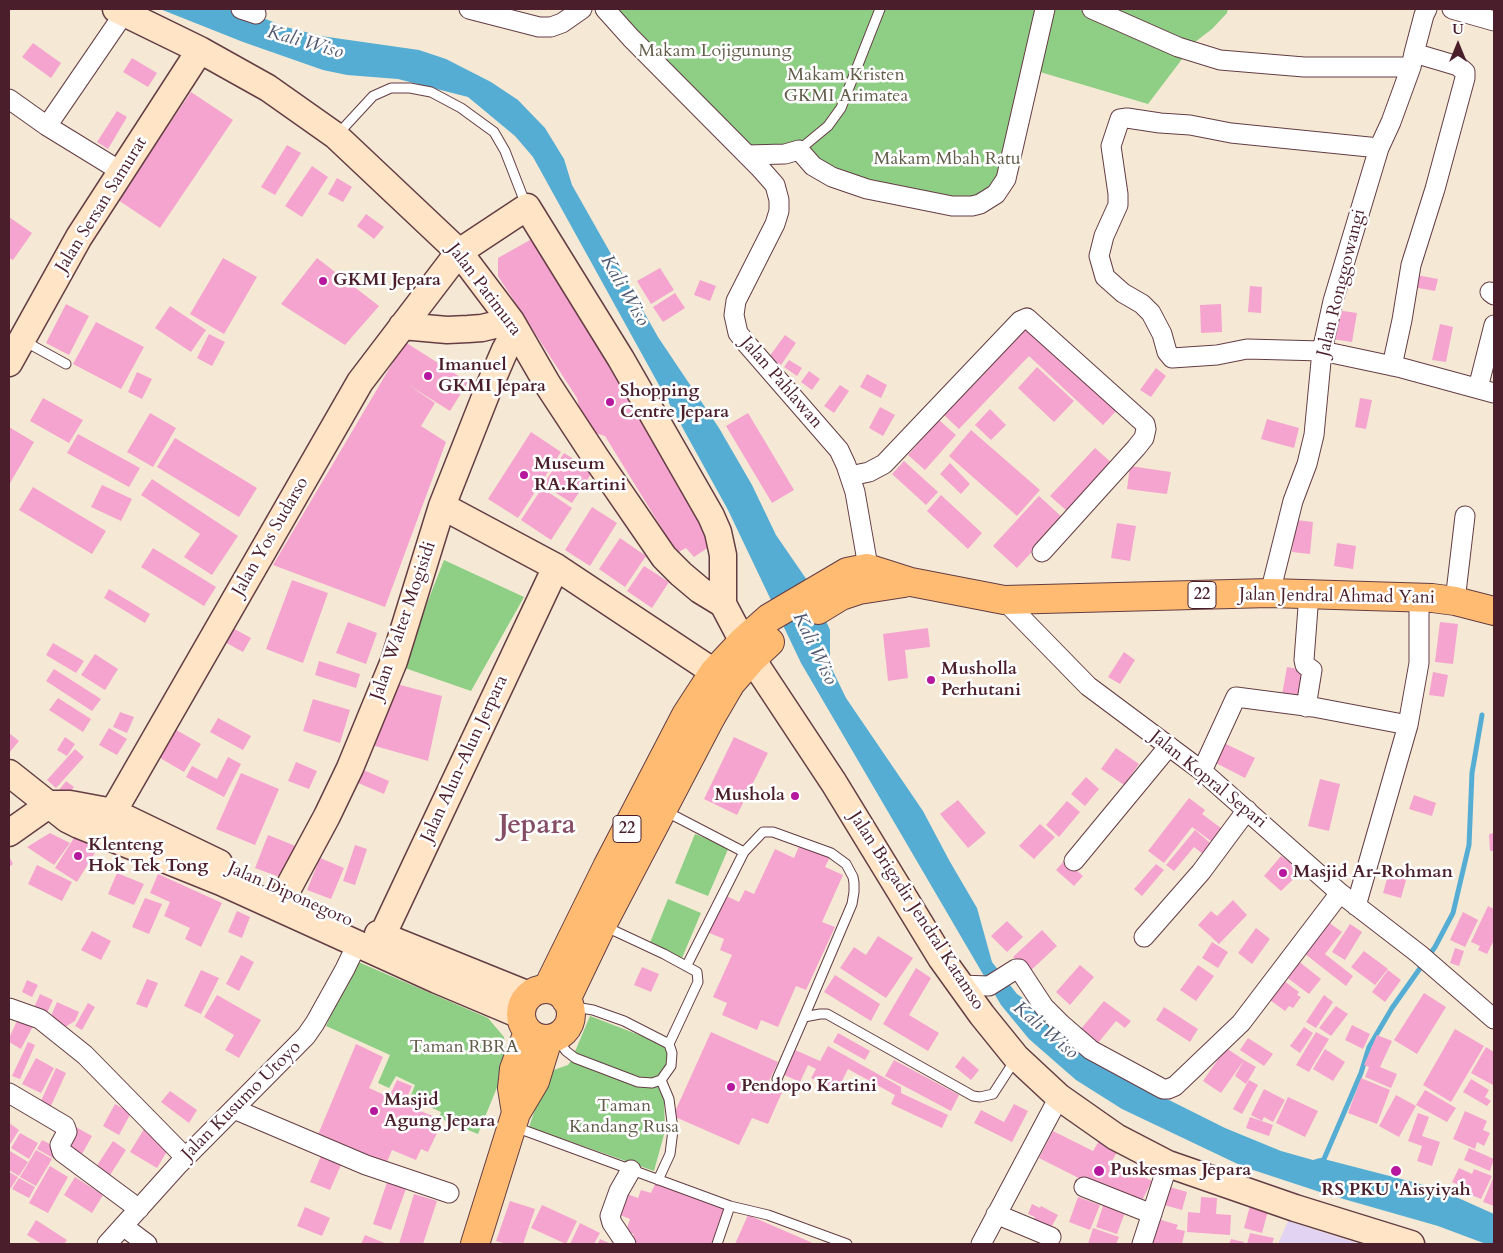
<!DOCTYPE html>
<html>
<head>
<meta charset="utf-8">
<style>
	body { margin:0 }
	#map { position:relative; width:1503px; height:1253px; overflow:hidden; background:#f5e9d5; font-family:Cardo,serif }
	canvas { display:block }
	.frame { position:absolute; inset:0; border:10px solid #4a1f2b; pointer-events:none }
	.north { position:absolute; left:1433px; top:20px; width:50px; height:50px; -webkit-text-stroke:4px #fff; paint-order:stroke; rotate:0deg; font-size:14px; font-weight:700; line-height:20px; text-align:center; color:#4a1f2b }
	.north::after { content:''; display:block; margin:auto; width:18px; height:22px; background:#4a1f2b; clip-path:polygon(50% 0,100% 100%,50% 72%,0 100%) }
</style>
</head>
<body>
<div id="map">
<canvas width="1503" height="1253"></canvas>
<div class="frame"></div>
<div class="north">U</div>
</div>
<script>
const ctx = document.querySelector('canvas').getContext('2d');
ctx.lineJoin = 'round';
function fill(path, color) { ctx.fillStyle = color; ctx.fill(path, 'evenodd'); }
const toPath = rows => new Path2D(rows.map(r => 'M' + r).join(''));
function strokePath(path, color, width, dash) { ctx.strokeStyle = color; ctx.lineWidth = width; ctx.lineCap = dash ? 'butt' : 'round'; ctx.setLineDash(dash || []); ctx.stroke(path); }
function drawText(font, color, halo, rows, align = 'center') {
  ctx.font = font + ' Cardo,serif'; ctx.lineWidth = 5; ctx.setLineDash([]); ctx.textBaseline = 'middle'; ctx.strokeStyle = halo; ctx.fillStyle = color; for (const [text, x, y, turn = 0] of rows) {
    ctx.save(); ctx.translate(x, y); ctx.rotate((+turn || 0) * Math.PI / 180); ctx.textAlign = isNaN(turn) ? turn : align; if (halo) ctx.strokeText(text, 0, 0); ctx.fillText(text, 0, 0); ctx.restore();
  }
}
const built = toPath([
	[1288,1221,1360,1244,1278,1244]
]);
const green = toPath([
	[616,9,1228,9,1227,13,1212,29,1195,42,1148,104,1030,69,1004,179,980,203,868,187,797,147,749,152],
	[444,560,524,597,471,691,402,667],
	[695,834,729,847,708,896,675,883],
	[668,899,701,913,682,958,649,945],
	[356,961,488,1018,504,1037,507,1063,478,1134,439,1118,441,1112,410,1098,415,1085,396,1076,389,1088,378,1083,390,1055,326,1026],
	[590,1016,668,1046,669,1063,661,1085,664,1100,665,1131,654,1171,529,1127,548,1072,568,1065,571,1061]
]);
const water = toPath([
	[160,9,240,9,286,27,321,36,419,50,446,59,491,82,518,100,545,128,564,159,572,185,658,337,719,428,752,485,776,535,809,583,830,630,830,665,846,698,923,811,949,860,977,908,992,962,1017,994,1163,1097,1225,1128,1281,1151,1313,1160,1320,1158,1436,1188,1494,1214,1494,1244,1486,1244,1438,1226,1326,1194,1244,1167,1122,1109,1076,1080,1029,1039,1001,1005,801,663,728,510,533,157,515,136,468,97,398,79,347,75,323,70,243,42]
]);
const stream = toPath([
	[1320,1162,1324,1159,1346,1108,1361,1073,1369,1047,1392,1008,1435,947,1453,913,1469,845,1472,773,1482,715]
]);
const building = toPath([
	[33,43,61,63,51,78,22,57],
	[132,58,157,73,148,87,123,72],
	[191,92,233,120,160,228,118,200],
	[117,111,127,117,108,149,97,142],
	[287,145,301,153,275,195,261,187],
	[312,166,328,177,302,217,285,206],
	[337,178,352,187,343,202,328,194],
	[366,214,384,227,374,239,357,226],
	[9,217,32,233,13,260,9,258],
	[530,240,540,245,715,543,694,557,686,548,677,553,605,436,595,433,579,407,577,398,498,276,498,258],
	[223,258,257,277,224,334,190,314],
	[317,258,379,306,345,345,281,304],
	[660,268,674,290,651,304,637,281],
	[1416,275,1438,279,1435,291,1413,287],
	[700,280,716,286,710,301,694,295],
	[1250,286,1262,287,1261,313,1248,312],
	[675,293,685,308,663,322,653,307],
	[66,304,89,316,69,355,46,343],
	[1221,304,1222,332,1201,333,1200,305],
	[170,306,206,330,191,352,155,328],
	[1337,310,1357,313,1352,342,1332,339],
	[96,322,144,347,121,389,73,364],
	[1440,324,1453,327,1446,362,1432,360],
	[1029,326,1117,410,1103,425,1029,356,959,429,944,415],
	[209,334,225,342,212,366,197,358],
	[785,335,796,343,781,365,769,357],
	[405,342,468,382,450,411,407,384,435,403,421,426,446,442,385,607,273,565],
	[789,360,802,368,797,376,784,367],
	[1037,367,1074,401,1054,422,1018,388],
	[1156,368,1166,376,1151,397,1140,390],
	[809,371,820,379,812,390,801,382],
	[137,372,152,379,142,399,128,392],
	[867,374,887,385,881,398,860,387],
	[840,385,849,391,834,413,824,406],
	[43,398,83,420,69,443,30,421],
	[1360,398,1372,400,1366,429,1355,427],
	[880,407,895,415,883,436,869,428],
	[990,409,1006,425,991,440,975,425],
	[150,413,176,428,153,467,127,452],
	[748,413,794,490,772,503,726,426],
	[1267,419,1299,428,1294,448,1261,439],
	[939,420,956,435,925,470,908,455],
	[9,427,34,442,9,485],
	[971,430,1040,490,1017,516,949,456],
	[531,432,561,452,518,518,488,499],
	[78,434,140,468,129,487,67,453],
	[175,438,257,488,239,517,157,467],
	[1095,448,1113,464,1068,512,1050,496],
	[564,453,593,471,572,503,543,485],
	[904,461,938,492,926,505,892,474],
	[950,463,970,484,961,494,940,474],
	[1130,466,1171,472,1167,494,1127,489],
	[152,479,238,536,212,575,184,557,200,534,141,495],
	[102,485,132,499,121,521,91,507],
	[33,487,106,531,92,554,19,510],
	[542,488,572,508,551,540,521,520],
	[941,495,982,533,968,549,927,511],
	[1039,496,1063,518,1017,568,993,546],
	[592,507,617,523,590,566,565,550],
	[1296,520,1313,522,1310,554,1292,552],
	[1117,523,1136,526,1130,561,1111,558],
	[620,538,646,556,625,587,599,569],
	[1337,543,1356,546,1353,569,1334,566],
	[153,548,216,587,204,606,141,567],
	[644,566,669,582,652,608,627,591],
	[292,580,328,593,303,663,266,649],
	[109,589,150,614,145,623,104,598],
	[348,622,377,633,366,664,336,653],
	[1440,622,1458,624,1453,664,1435,662],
	[229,626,251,638,243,652,221,640],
	[928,628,930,647,905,650,908,678,888,681,883,634],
	[53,643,84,661,76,673,46,655],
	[1124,652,1135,660,1120,684,1108,677],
	[95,654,118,669,105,690,81,675],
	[319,661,360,674,356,688,315,675],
	[1287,667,1309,671,1304,704,1281,700],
	[54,669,101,699,92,711,46,681],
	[1433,672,1448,675,1444,697,1429,695],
	[389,682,442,696,428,761,368,744],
	[58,698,91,719,83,732,49,710],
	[313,699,350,710,340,743,303,731],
	[120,712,134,717,127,733,113,727],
	[218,718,251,736,243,750,210,732],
	[171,727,201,744,184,772,155,755],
	[109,728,127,739,117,755,99,745],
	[9,733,19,741,9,753],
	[65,737,75,744,67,756,57,750],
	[734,737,768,753,737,815,704,799],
	[1224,743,1255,758,1245,778,1214,762],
	[1116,748,1139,764,1124,785,1101,769],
	[75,749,84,757,56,788,47,780],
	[228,757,241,764,224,797,186,777,192,766,217,779],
	[296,762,317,771,309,789,288,781],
	[354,766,389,781,384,794,349,779],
	[241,773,279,789,255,845,216,829],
	[1086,777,1099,789,1085,806,1071,794],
	[1320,779,1340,784,1329,831,1308,826],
	[66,781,74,787,64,799,56,794],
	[1414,795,1436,803,1432,816,1409,809],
	[1189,798,1205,810,1202,814,1225,831,1215,844,1192,827,1164,863,1148,851],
	[958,800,986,833,968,848,940,814],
	[1067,801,1080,812,1059,837,1046,825],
	[1040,824,1055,837,1034,859,1019,846],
	[79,830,101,843,77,882,55,868],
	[1195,830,1216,848,1208,858,1194,847,1174,871,1166,865],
	[50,833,70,843,54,865,27,847],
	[1494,833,1494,851,1490,851,1489,834],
	[268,835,298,847,285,879,255,868],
	[800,844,830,857,825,867,843,875,822,922,835,927,806,990,796,986,778,1027,761,1020,757,1030,722,1015,727,1003,713,997,732,955,720,950,724,939,707,932,724,895,739,902,745,890,754,894,775,849,794,858],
	[355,845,367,849,355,885,343,881],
	[9,856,13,864,9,867],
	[1281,856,1303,870,1281,891,1264,876],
	[320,858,344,868,331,899,307,890],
	[1065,860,1083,876,1074,886,1056,870],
	[1156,864,1164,870,1142,896,1134,889],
	[37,865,72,882,62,901,28,884],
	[1390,868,1408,873,1401,898,1383,893],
	[117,873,144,884,134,905,108,894],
	[158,874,222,903,201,947,185,939,190,928,164,916,170,902,150,893],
	[145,898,162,904,149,934,132,927],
	[1233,900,1247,915,1219,944,1198,925,1211,911,1217,916],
	[1488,906,1494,909,1494,940,1487,954,1478,950,1480,946,1471,942],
	[237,911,250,917,242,938,228,932],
	[1463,912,1478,920,1465,947,1450,940],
	[1324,919,1342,932,1325,954,1353,976,1346,986,1300,950],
	[1007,921,1023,937,1007,952,991,936],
	[1350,924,1362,932,1345,960,1332,952],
	[1256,928,1270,939,1252,964,1238,953],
	[1042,930,1057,946,1028,973,1013,957],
	[92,931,111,941,101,960,81,950],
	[878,936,913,958,886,998,840,968,854,947,866,955],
	[1212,942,1228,952,1218,968,1202,958],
	[1455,948,1464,951,1459,966,1450,963],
	[1364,951,1388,969,1375,985,1351,967],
	[241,955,254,962,239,991,226,984],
	[1297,960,1321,979,1309,994,1285,976],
	[1080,965,1094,977,1070,1005,1056,992],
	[1198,965,1214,976,1196,1001,1180,990],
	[642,967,659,974,651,992,634,985],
	[916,968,931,978,909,1015,939,1033,928,1051,883,1024],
	[201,970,219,978,201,1014,184,1006],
	[1388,970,1401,980,1385,1002,1372,992],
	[835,975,880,1004,871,1021,824,992],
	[1280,978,1299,992,1297,995,1301,997,1293,1008,1289,1006,1285,1011,1266,997],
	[147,979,158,983,147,1008,136,1004],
	[27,980,38,985,32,997,22,992],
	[1424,993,1446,1007,1417,1054,1394,1040],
	[40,994,53,1000,46,1015,33,1010],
	[217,995,261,1020,239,1058,225,1050,234,1035,204,1017],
	[1324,995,1333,1002,1316,1028,1306,1022],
	[1104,1001,1131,1021,1125,1028,1116,1021,1098,1043,1081,1029],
	[57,1002,79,1012,75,1021,60,1030,48,1023],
	[88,1003,95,1007,82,1030,75,1026],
	[1336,1006,1348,1014,1331,1036,1319,1028],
	[1164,1007,1198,1029,1190,1042,1156,1020],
	[18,1019,33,1026,21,1049,9,1042,9,1038],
	[1352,1025,1370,1034,1363,1049,1345,1040],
	[1304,1027,1313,1033,1300,1053,1290,1046],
	[1455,1029,1484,1046,1451,1102,1423,1085],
	[711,1032,778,1062,768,1083,783,1090,768,1124,752,1118,739,1145,673,1116],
	[1316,1032,1329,1039,1309,1072,1296,1065],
	[838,1033,870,1051,865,1060,833,1042],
	[1377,1035,1392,1041,1380,1067,1397,1074,1391,1088,1365,1077,1369,1067,1364,1065],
	[1248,1038,1273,1054,1264,1066,1240,1050],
	[28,1042,35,1045,20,1079,12,1076],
	[356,1044,383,1057,369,1088,389,1097,397,1080,412,1086,404,1104,435,1117,430,1130,437,1133,428,1152,421,1149,416,1160,392,1150,384,1169,317,1137],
	[828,1046,901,1087,901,1093,948,1115,942,1128,891,1104,895,1095,848,1069,837,1091,811,1078,816,1069,808,1065,800,1082,782,1074,793,1049,820,1061],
	[1486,1047,1494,1052,1494,1082,1493,1085,1471,1073],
	[1226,1048,1244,1060,1221,1093,1203,1081],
	[1325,1049,1345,1062,1333,1081,1313,1069],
	[963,1056,979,1070,971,1080,955,1067],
	[36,1058,54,1068,41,1093,22,1084],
	[894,1060,959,1095,951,1111,885,1076],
	[1244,1060,1256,1067,1246,1084,1235,1076],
	[56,1068,66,1073,50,1108,40,1103],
	[1361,1078,1390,1090,1377,1124,1348,1113],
	[1471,1079,1489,1090,1485,1097,1491,1101,1487,1106,1463,1092],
	[1249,1080,1258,1085,1242,1114,1233,1109],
	[1264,1089,1285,1100,1273,1122,1264,1117,1262,1121,1251,1115],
	[1425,1090,1456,1108,1447,1122,1416,1105],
	[170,1091,197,1110,189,1123,161,1102],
	[1396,1095,1416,1106,1399,1137,1379,1126],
	[1288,1097,1318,1111,1305,1137,1276,1123],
	[115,1104,131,1113,119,1135,103,1126],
	[1014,1104,1028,1111,1012,1142,974,1123,981,1110,1004,1122],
	[1465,1111,1487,1121,1483,1130,1490,1133,1484,1146,1477,1142,1475,1149,1453,1139],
	[1418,1113,1429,1117,1422,1136,1440,1142,1432,1166,1417,1161,1422,1146,1408,1141],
	[1250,1117,1273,1125,1269,1136,1246,1128],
	[9,1123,19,1130,9,1146],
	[147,1124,160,1132,155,1140,169,1148,157,1168,130,1152],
	[74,1126,92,1136,82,1154,64,1143],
	[1053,1131,1093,1151,1099,1141,1117,1152,1112,1161,1152,1181,1138,1208,1039,1158],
	[20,1133,38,1143,29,1159,11,1148],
	[42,1140,58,1148,53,1158,37,1149],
	[113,1141,126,1150,110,1175,96,1167],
	[1469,1148,1494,1159,1490,1171,1464,1160],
	[36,1150,52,1159,36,1186,20,1177],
	[10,1151,28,1162,19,1176,9,1170,9,1153],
	[321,1156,341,1165,330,1190,310,1182],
	[50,1166,68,1177,48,1213,29,1203],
	[1459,1168,1472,1174,1474,1169,1492,1176,1481,1199,1464,1192,1466,1188,1452,1182],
	[9,1172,18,1177,11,1188,9,1187],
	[1494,1176,1494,1206,1483,1202],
	[75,1177,103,1195,92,1213,64,1195],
	[19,1178,35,1187,29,1198,12,1189],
	[388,1179,407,1186,391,1230,373,1224],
	[657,1180,728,1207,715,1244,630,1244,634,1234,626,1232,630,1219,617,1214,624,1193,638,1198,641,1190,651,1193],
	[1163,1185,1187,1192,1182,1210,1157,1203],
	[414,1194,437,1201,423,1244,399,1244],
	[1078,1197,1100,1205,1090,1230,1069,1222],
	[1201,1197,1217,1198,1216,1214,1231,1215,1230,1235,1187,1232,1188,1212,1200,1213],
	[1105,1200,1127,1207,1117,1234,1096,1227],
	[510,1201,535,1209,523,1244,507,1244,496,1241],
	[1032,1204,1040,1208,1041,1206,1058,1215,1049,1231,1032,1221,1035,1217,1028,1214],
	[542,1205,577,1221,566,1244,531,1228],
	[1250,1206,1268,1211,1262,1233,1244,1228],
	[305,1207,330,1218,322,1236,297,1226],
	[748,1215,815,1244,735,1244],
	[1158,1219,1178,1225,1176,1229,1185,1231,1182,1244,1150,1244],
	[36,1220,67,1240,64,1244,42,1244,27,1235],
	[580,1223,600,1233,594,1244,570,1244],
	[1093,1228,1119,1237,1116,1244,1088,1244],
	[1250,1233,1274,1238,1272,1244,1247,1244],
	[365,1235,387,1244,361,1244],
	[600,1239,611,1244,598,1244],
	[1231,1239,1244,1242,1244,1244,1229,1244]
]);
const lane = toPath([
	[337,135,373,96,391,88,410,88,431,92,461,108,494,132,505,151,526,205],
	[799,150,828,126,841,108,880,9],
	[24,341,66,364],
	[665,811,744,852,763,832,773,832,831,853,846,864,853,877,854,883,854,892,852,904,804,1017],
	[604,926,664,954,697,972,698,982,669,1044],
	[687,965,744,852],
	[556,1037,566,1051,575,1058,638,1082,652,1083,661,1080,671,1066,672,1053,669,1044,624,1021,593,1010,569,1006],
	[777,1079,804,1017,820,1014,827,1014,973,1096,980,1097,993,1094,1015,1060],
	[515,1127,730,1206,717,1244],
	[658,1180,670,1154,673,1130,669,1099,661,1080],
	[730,1206,768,1215,847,1244]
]);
const street = toPath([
	[241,9,256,14],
	[469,9,539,27,551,27,562,23,582,9],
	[605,9,631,38,760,168,775,185,779,200,779,211,775,224,736,301,734,315,738,333,746,343,839,450,846,465,855,492,870,578],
	[1092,9,1178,47,1220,60,1304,67,1411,67],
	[1452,9,1494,21],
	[1414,53,1424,15,1427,9],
	[9,99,47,126,122,172],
	[47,126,125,12],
	[1379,148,1231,133,1190,125,1160,123,1127,118,1120,119,1111,146,1118,194,1118,205,1104,236,1099,256,1105,277,1123,293,1142,304,1151,313,1162,334,1167,352,1172,358,1217,355,1247,349,1322,351,1402,368,1494,393],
	[747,155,785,154,799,150,813,166,832,177,867,189,952,206,972,206,980,204,996,194,1006,179,1045,9],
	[1490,292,1494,295],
	[1478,388,1494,325],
	[850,476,869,472,884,464,1020,321,1027,318,1145,424,1146,429,1144,438,1136,448,1042,552],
	[1270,593,1293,501,1307,464,1314,435,1322,351,1333,301,1379,148,1391,122,1411,67,1414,53,1458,66,1465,72,1465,78,1435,189,1411,265,1402,320,1392,366],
	[1004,600,1088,686,1202,771,1340,893,1419,954,1494,1019],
	[1455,601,1465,516],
	[1306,707,1312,670,1305,665,1304,660,1309,594],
	[1202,771,1236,697,1313,707,1408,725],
	[1074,861,1169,746],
	[1356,906,1408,725,1419,663,1419,598],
	[1144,937,1201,872,1247,810],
	[960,985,989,986,1016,969,1019,969,1044,1007,1061,1024,1091,1050,1163,1089,1168,1089,1175,1086,1241,1023,1340,893],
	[9,1008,40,1019,85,1055,186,1158],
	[9,1093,65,1126,67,1132,60,1145,62,1152,139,1209],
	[234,1109,366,1165,449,1193],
	[1084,1187,1152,1214],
	[996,1214,1051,1237],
	[123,1226,147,1244],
	[107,1244,179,1164,306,1036,315,1023,345,969,357,944],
	[626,1244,612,1223,610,1216,619,1191,631,1170],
	[981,1244,1059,1097],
	[1142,1244,1168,1164]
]);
const secondary = toPath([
	[116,9,200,50,268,88,336,136,459,252,511,321,548,385,596,458,664,557,681,574,700,590,723,604,752,659,834,783,941,958,982,1015,1016,1057,1059,1097,1116,1137,1168,1164,1295,1208,1411,1244],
	[402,326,447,330,468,329,482,328,511,321],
	[9,363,79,237,200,50],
	[442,506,556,567,714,672,729,687],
	[9,773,67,819,79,825,221,882,437,980,520,1015],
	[50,804,70,804,113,812,219,863],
	[9,833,50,804],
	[102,834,113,812,360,382,459,252,527,207,621,359,711,516,718,532,723,555,723,604],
	[278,907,327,816,350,768,394,661,442,506,489,387,505,350,516,330],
	[378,934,529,995],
	[375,951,556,567]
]);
const highway = toPath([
	[818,610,841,596,859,590,904,583],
	[547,989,607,867,686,715,714,672,743,641,769,618,847,572,867,568,911,582,1004,600,1270,593,1432,598,1455,601,1494,611],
	'521 1014a25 25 0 1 1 50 0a25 25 0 1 1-50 0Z',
	[566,1000,602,925,710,719,731,683,752,659,770,642],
	[516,1113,512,1088,513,1079,514,1069,528,1032],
	[475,1244,516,1113,535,1081,548,1039]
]);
const markers = [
	[323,281,5,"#b5179e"],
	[428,376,5,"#b5179e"],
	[610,402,5,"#b5179e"],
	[524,475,5,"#b5179e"],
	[931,680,5,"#b5179e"],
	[795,796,5,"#b5179e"],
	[78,856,5,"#b5179e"],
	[1283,873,5,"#b5179e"],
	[731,1087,5,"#b5179e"],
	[374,1111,5,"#b5179e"],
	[1099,1171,6,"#b5179e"],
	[1396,1171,6,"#b5179e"]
];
const shields = [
	[1202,595,28],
	[627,829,28]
];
const shieldNames = [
	["22",1202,595],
	["22",627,829]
];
const parkNames = [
	["Makam Lojigunung",715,52],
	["Makam Kristen",846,76],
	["GKMI Arimatea",846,97],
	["Makam Mbah Ratu",947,160],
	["Taman RBRA",464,1048],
	["Taman",624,1107],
	["Kandang Rusa",624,1128]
];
const streetNames = [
	["Jalan Sersan Samurat",102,205,-58],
	["Jalan Ronggowangi",1342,283,-76],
	["Jalan Patimura",484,290,53],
	["Jalan Pahlawan",781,383,49],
	["Jalan Yos Sudarso",271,537,-60],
	["Jalan Jendral Ahmad Yani",1337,597,1],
	["Jalan Walter Mogisidi",404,621,-71],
	["Jalan Alun-Alun Jerpara",465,759,-65],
	["Jalan Kopral Separi",1208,780,39],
	["Jalan Diponegoro",290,895,24],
	["Jalan Brigadir Jendral Katamso",916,911,57],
	["Jalan Kusumo Utoyo",242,1101,-45]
];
const poiNames = [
	["GKMI Jepara",333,281],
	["Imanuel",438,366],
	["GKMI Jepara",438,387],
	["Shopping",620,392],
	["Centre Jepara",620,413],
	["Museum",534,465],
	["RA.Kartini",534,486],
	["Musholla",941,670],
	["Perhutani",941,691],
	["Mushola",785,796,"right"],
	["Klenteng",88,846],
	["Hok Tek Tong",88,867],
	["Masjid Ar-Rohman",1293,873],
	["Pendopo Kartini",741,1087],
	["Masjid",384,1101],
	["Agung Jepara",384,1122],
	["Puskesmas Jepara",1110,1171],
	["RS PKU 'Aisyiyah",1396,1191,"center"]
];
const waterNames = [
	["Kali Wiso",305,43,16],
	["Kali Wiso",624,291,60],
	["Kali Wiso",814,649,64],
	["Kali Wiso",1045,1031,40]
];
const townNames = [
	["Jepara",537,827]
];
fill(built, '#e3d3f2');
fill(green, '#8ece85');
fill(water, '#56add3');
strokePath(stream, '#56add3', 5);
fill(building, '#f4a4ce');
strokePath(lane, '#643d44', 11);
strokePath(street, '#643d44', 21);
strokePath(secondary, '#643d44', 29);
strokePath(highway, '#643d44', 30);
strokePath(lane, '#fff', 9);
strokePath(street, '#fff', 19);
strokePath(secondary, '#ffe4c6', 26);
strokePath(highway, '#ffbb71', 28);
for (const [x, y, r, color] of markers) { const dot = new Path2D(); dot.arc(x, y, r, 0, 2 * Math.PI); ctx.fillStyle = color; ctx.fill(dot); strokePath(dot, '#fff', 2); }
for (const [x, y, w] of shields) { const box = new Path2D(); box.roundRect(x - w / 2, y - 13.5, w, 27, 4); ctx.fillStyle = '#fff'; ctx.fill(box); strokePath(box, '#4a1f2b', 1); }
drawText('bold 16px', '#4a1f2b', null, shieldNames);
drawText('18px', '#625c4a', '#fff', parkNames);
drawText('18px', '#4a1f2b', '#fff', streetNames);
drawText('bold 18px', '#4a1f2b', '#fff', poiNames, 'left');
drawText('italic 19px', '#4f586e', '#fff', waterNames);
drawText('bold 28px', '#864e64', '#fff', townNames);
</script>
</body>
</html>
